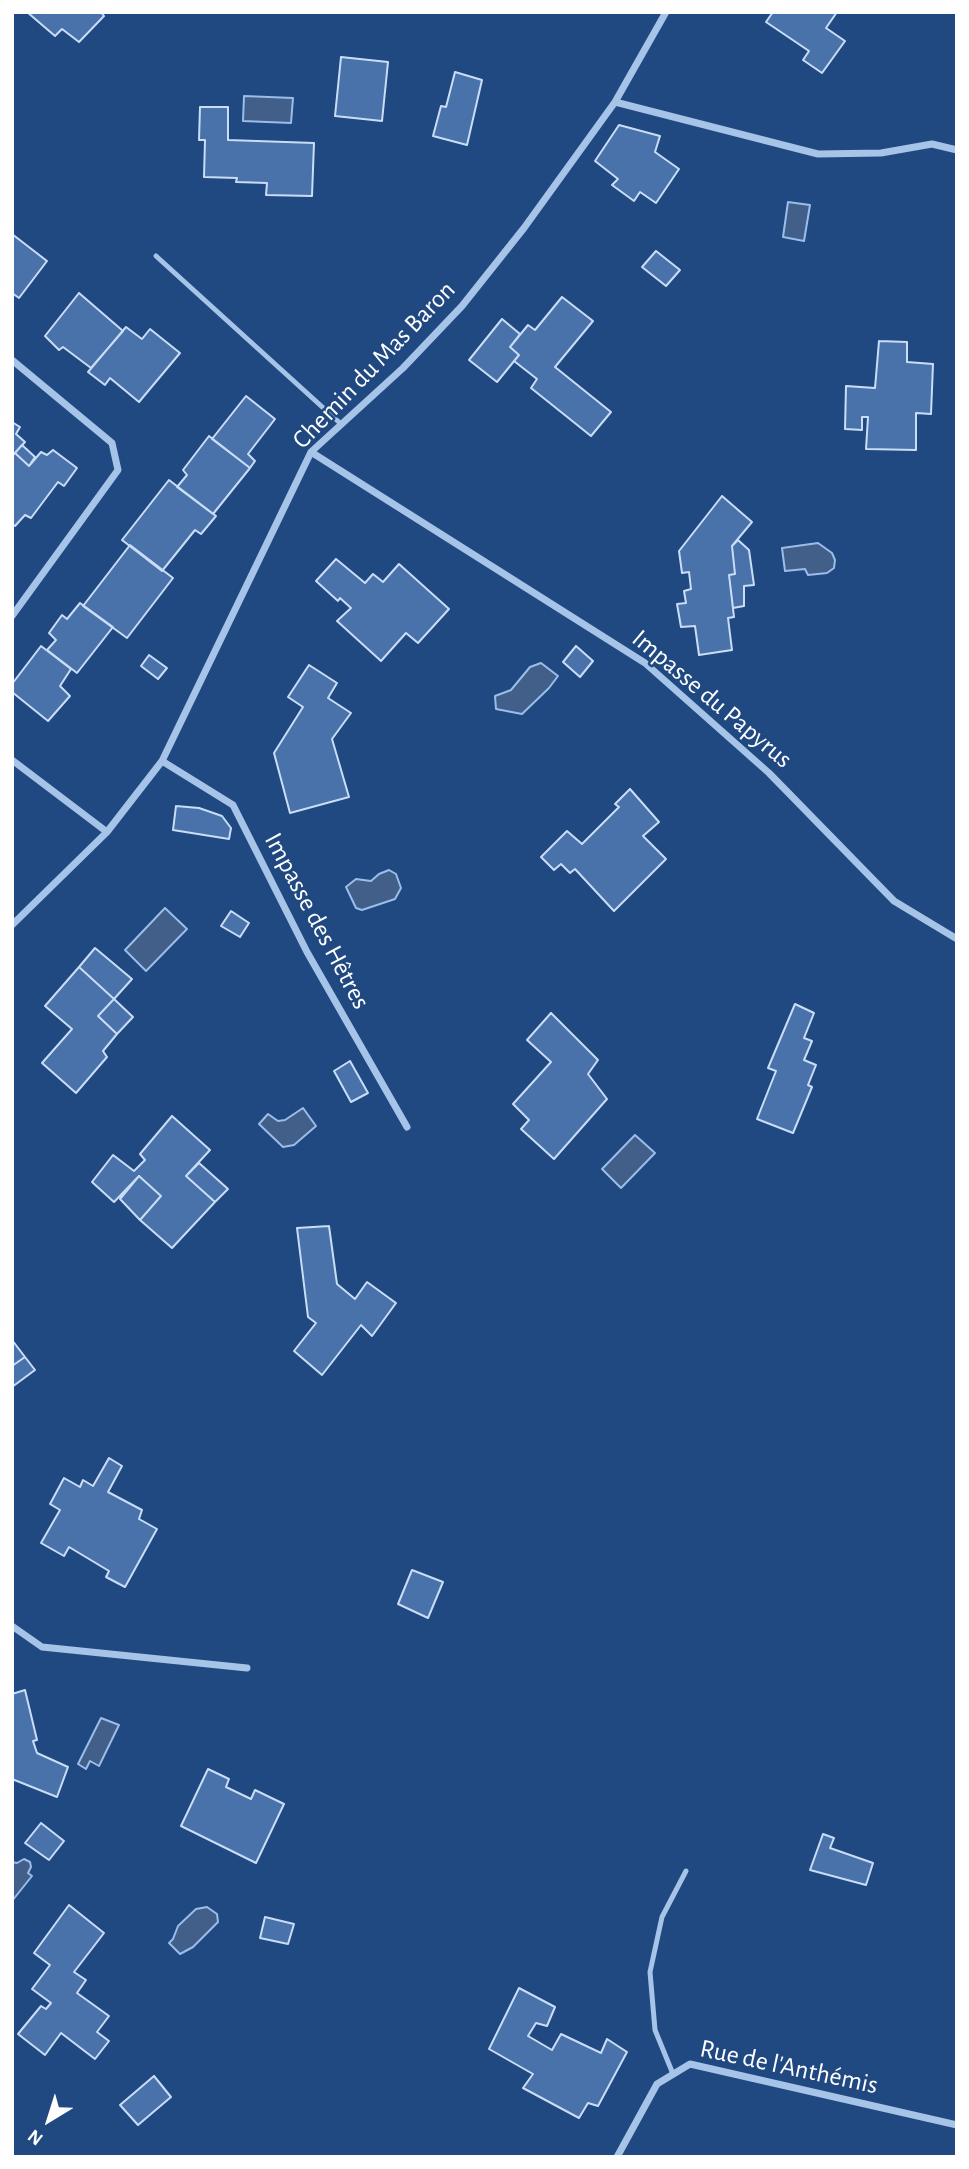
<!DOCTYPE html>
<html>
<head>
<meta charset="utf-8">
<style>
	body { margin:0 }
	#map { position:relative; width:969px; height:2169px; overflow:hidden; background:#204881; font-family:"Alegreya Sans",sans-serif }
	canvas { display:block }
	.frame { position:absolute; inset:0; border:14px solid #fff; pointer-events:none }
	.north { position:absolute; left:14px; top:2085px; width:70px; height:70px; -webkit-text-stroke:5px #204881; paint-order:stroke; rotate:218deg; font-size:19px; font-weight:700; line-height:28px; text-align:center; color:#fff }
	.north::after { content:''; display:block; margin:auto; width:24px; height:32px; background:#fff; clip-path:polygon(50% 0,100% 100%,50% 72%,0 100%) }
</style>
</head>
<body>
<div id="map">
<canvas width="969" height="2169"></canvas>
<div class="frame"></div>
<div class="north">N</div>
</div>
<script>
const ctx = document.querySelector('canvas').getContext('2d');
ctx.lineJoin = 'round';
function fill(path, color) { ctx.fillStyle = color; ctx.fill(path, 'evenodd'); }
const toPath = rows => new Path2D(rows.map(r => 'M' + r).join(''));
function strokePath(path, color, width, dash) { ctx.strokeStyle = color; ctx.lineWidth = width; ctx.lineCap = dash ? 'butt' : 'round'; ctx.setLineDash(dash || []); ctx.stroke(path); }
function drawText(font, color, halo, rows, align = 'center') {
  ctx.font = font + ' "Alegreya Sans",sans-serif'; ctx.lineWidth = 5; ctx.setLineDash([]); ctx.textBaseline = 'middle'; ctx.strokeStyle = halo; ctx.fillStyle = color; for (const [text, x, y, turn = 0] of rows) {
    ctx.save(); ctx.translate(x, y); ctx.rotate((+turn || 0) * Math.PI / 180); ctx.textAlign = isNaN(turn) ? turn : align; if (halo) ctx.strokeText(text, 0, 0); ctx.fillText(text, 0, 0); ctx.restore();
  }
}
const water = toPath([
	[244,96,293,98,291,123,243,121,244,96],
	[788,202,810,205,804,241,783,237,788,202],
	[818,543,832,553,835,560,834,568,827,573,808,575,805,569,785,571,782,548,818,543],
	[541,663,558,676,549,688,522,714,496,709,495,696,511,690,530,667,541,663],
	[389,870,396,874,401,888,395,899,362,910,356,908,346,887,356,879,371,881,379,874,389,870],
	[165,908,187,929,146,971,125,950,165,908],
	[303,1108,316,1126,294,1145,283,1147,259,1124,268,1114,278,1121,285,1120,303,1108],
	[635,1135,655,1153,621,1188,602,1169,635,1135],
	[101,1718,119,1725,99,1766,90,1761,86,1769,78,1764,101,1718],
	[24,1859,30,1862,31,1867,28,1873,32,1876,12,1901,12,1862,17,1863,24,1859],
	[207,1907,217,1914,218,1922,193,1947,180,1954,169,1943,173,1939,178,1926,196,1909,207,1907]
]);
const building = toPath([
	[27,12,101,12,104,16,79,42,62,29,55,36,27,12],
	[773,12,837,12,826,28,845,41,822,73,803,60,809,51,766,22,773,12],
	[341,57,388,62,382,121,335,116,341,57],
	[455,72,482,80,467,145,433,136,441,106,446,107,455,72],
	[200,107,228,107,228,140,314,143,312,196,266,195,267,183,236,182,237,178,204,177,205,140,199,140,200,107],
	[619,125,660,136,655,152,679,169,656,203,640,192,634,201,612,185,618,179,595,161,619,125],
	[12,234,47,261,19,298,12,293,12,234],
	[656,251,680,270,666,286,642,267,656,251],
	[79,293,123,331,91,368,63,347,59,350,45,336,79,293],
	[562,297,593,321,555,367,611,412,591,436,531,388,537,379,514,361,519,355,510,347,528,325,535,330,562,297],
	[502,319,520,334,510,347,519,355,497,382,469,360,502,319],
	[126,327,142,339,150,329,180,353,139,402,110,378,105,385,88,372,126,327],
	[879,341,907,342,907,362,933,364,931,414,916,413,916,450,866,449,868,417,862,417,862,430,845,429,846,386,875,388,879,341],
	[246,396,275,419,248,454,255,461,250,468,212,439,246,396],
	[12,422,20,427,16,434,25,442,12,456,12,422],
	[209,436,250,468,213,514,177,487,187,475,183,470,209,436],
	[22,445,35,457,29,466,15,453,22,445],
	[53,450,77,468,64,486,58,482,31,518,25,515,15,526,12,524,12,456,15,453,29,466,41,452,47,455,53,450],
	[169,480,216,516,201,534,195,530,162,571,122,540,169,480],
	[722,496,752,522,732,546,735,574,729,575,734,617,728,618,732,650,699,655,695,626,681,627,677,604,686,603,684,591,691,589,689,572,682,573,679,551,722,496],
	[738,540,749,550,754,585,744,586,744,606,733,608,729,575,735,574,732,546,738,540],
	[130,545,173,578,127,638,83,606,130,545],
	[336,559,365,583,373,574,383,582,399,564,449,609,418,643,406,633,381,661,337,621,351,608,340,598,338,601,316,581,336,559],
	[80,603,113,627,77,673,47,650,56,640,49,633,62,615,67,619,80,603],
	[41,646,71,669,60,686,70,696,48,721,12,692,12,684,41,646],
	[576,646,593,661,580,677,563,662,576,646],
	[149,655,167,668,158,679,141,666,149,655],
	[309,665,337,683,328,698,351,713,332,739,349,797,290,813,274,753,303,707,288,697,309,665],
	[630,789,659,822,643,836,666,859,614,911,575,869,570,873,561,864,554,870,541,857,567,831,582,844,619,807,615,804,630,789],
	[176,806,199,808,222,816,231,828,229,839,173,830,176,806],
	[231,911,249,923,240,937,221,926,231,911],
	[95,948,132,979,114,999,79,967,95,948],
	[79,967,114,999,98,1016,117,1034,103,1051,107,1057,76,1093,42,1063,72,1029,45,1006,79,967],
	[114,999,133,1017,117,1034,98,1016,114,999],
	[795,1004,814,1013,804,1038,812,1041,804,1060,816,1065,808,1085,812,1087,793,1133,757,1119,776,1071,768,1068,795,1004],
	[551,1013,598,1060,588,1074,607,1099,554,1159,521,1129,529,1120,513,1104,551,1062,527,1040,551,1013],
	[350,1061,368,1093,351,1102,334,1071,350,1061],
	[172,1116,210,1150,186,1176,215,1202,172,1248,140,1220,161,1196,139,1176,114,1202,92,1182,113,1155,134,1171,145,1160,140,1154,172,1116],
	[199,1163,228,1189,215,1202,186,1176,199,1163],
	[139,1176,161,1196,140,1220,120,1199,139,1176],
	[329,1226,337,1284,355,1299,367,1282,396,1303,372,1336,361,1325,322,1375,294,1351,316,1323,308,1317,297,1228,329,1226],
	[12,1340,25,1357,12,1366,12,1340],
	[25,1357,35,1370,12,1387,12,1366,25,1357],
	[109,1458,122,1466,108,1492,142,1510,139,1519,157,1529,125,1587,106,1577,109,1571,69,1547,64,1556,41,1543,60,1510,50,1504,64,1478,80,1487,83,1480,93,1486,109,1458],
	[412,1570,443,1582,428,1618,398,1604,412,1570],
	[25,1690,37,1740,33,1741,37,1753,68,1767,57,1797,12,1779,12,1694,25,1690],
	[208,1769,229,1779,226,1787,251,1799,255,1790,284,1804,256,1863,181,1826,208,1769],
	[41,1823,64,1841,49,1860,25,1843,41,1823],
	[823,1834,834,1838,830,1848,873,1863,866,1885,810,1870,823,1834],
	[69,1905,104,1933,74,1972,86,1980,77,1993,109,2016,97,2032,109,2041,95,2059,61,2033,45,2055,18,2034,41,2006,46,2009,51,2003,32,1989,50,1965,34,1953,69,1905],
	[265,1917,294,1924,288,1944,260,1938,265,1917],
	[519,1988,555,2007,547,2026,536,2023,528,2036,552,2050,561,2034,601,2053,607,2039,627,2052,598,2106,588,2103,579,2118,523,2088,533,2074,489,2049,519,1988],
	[154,2076,171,2097,138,2125,120,2105,154,2076]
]);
const lane = toPath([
	[156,256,341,424],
	[673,2074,655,2030,650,1972,662,1917,686,1871]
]);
const street = toPath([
	[615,102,818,154,881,153,932,144,957,150],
	[12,360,112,443,118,470,12,616],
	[311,452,645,663,769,773,894,901,957,939],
	[12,760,107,832],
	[162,761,233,805,307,952,407,1127],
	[12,925,107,832,162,761,311,452,403,368,462,306,524,228,615,102,666,12],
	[12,1626,42,1647,247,1668],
	[617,2157,657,2084,690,2064,957,2125]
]);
const streetNames = [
	["Chemin du Mas Baron",374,365,-46],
	["Impasse du Papyrus",712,699,40],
	["Impasse des Hêtres",317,921,62],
	["Rue de l'Anthémis",789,2067,12]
];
fill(water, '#415f88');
strokePath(water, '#9abde9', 2);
fill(building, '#4972aa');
strokePath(building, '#caddf6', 2);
strokePath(lane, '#a6c3e8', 5);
strokePath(street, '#a6c3e8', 7);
drawText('26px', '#fff', '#204881', streetNames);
</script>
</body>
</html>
